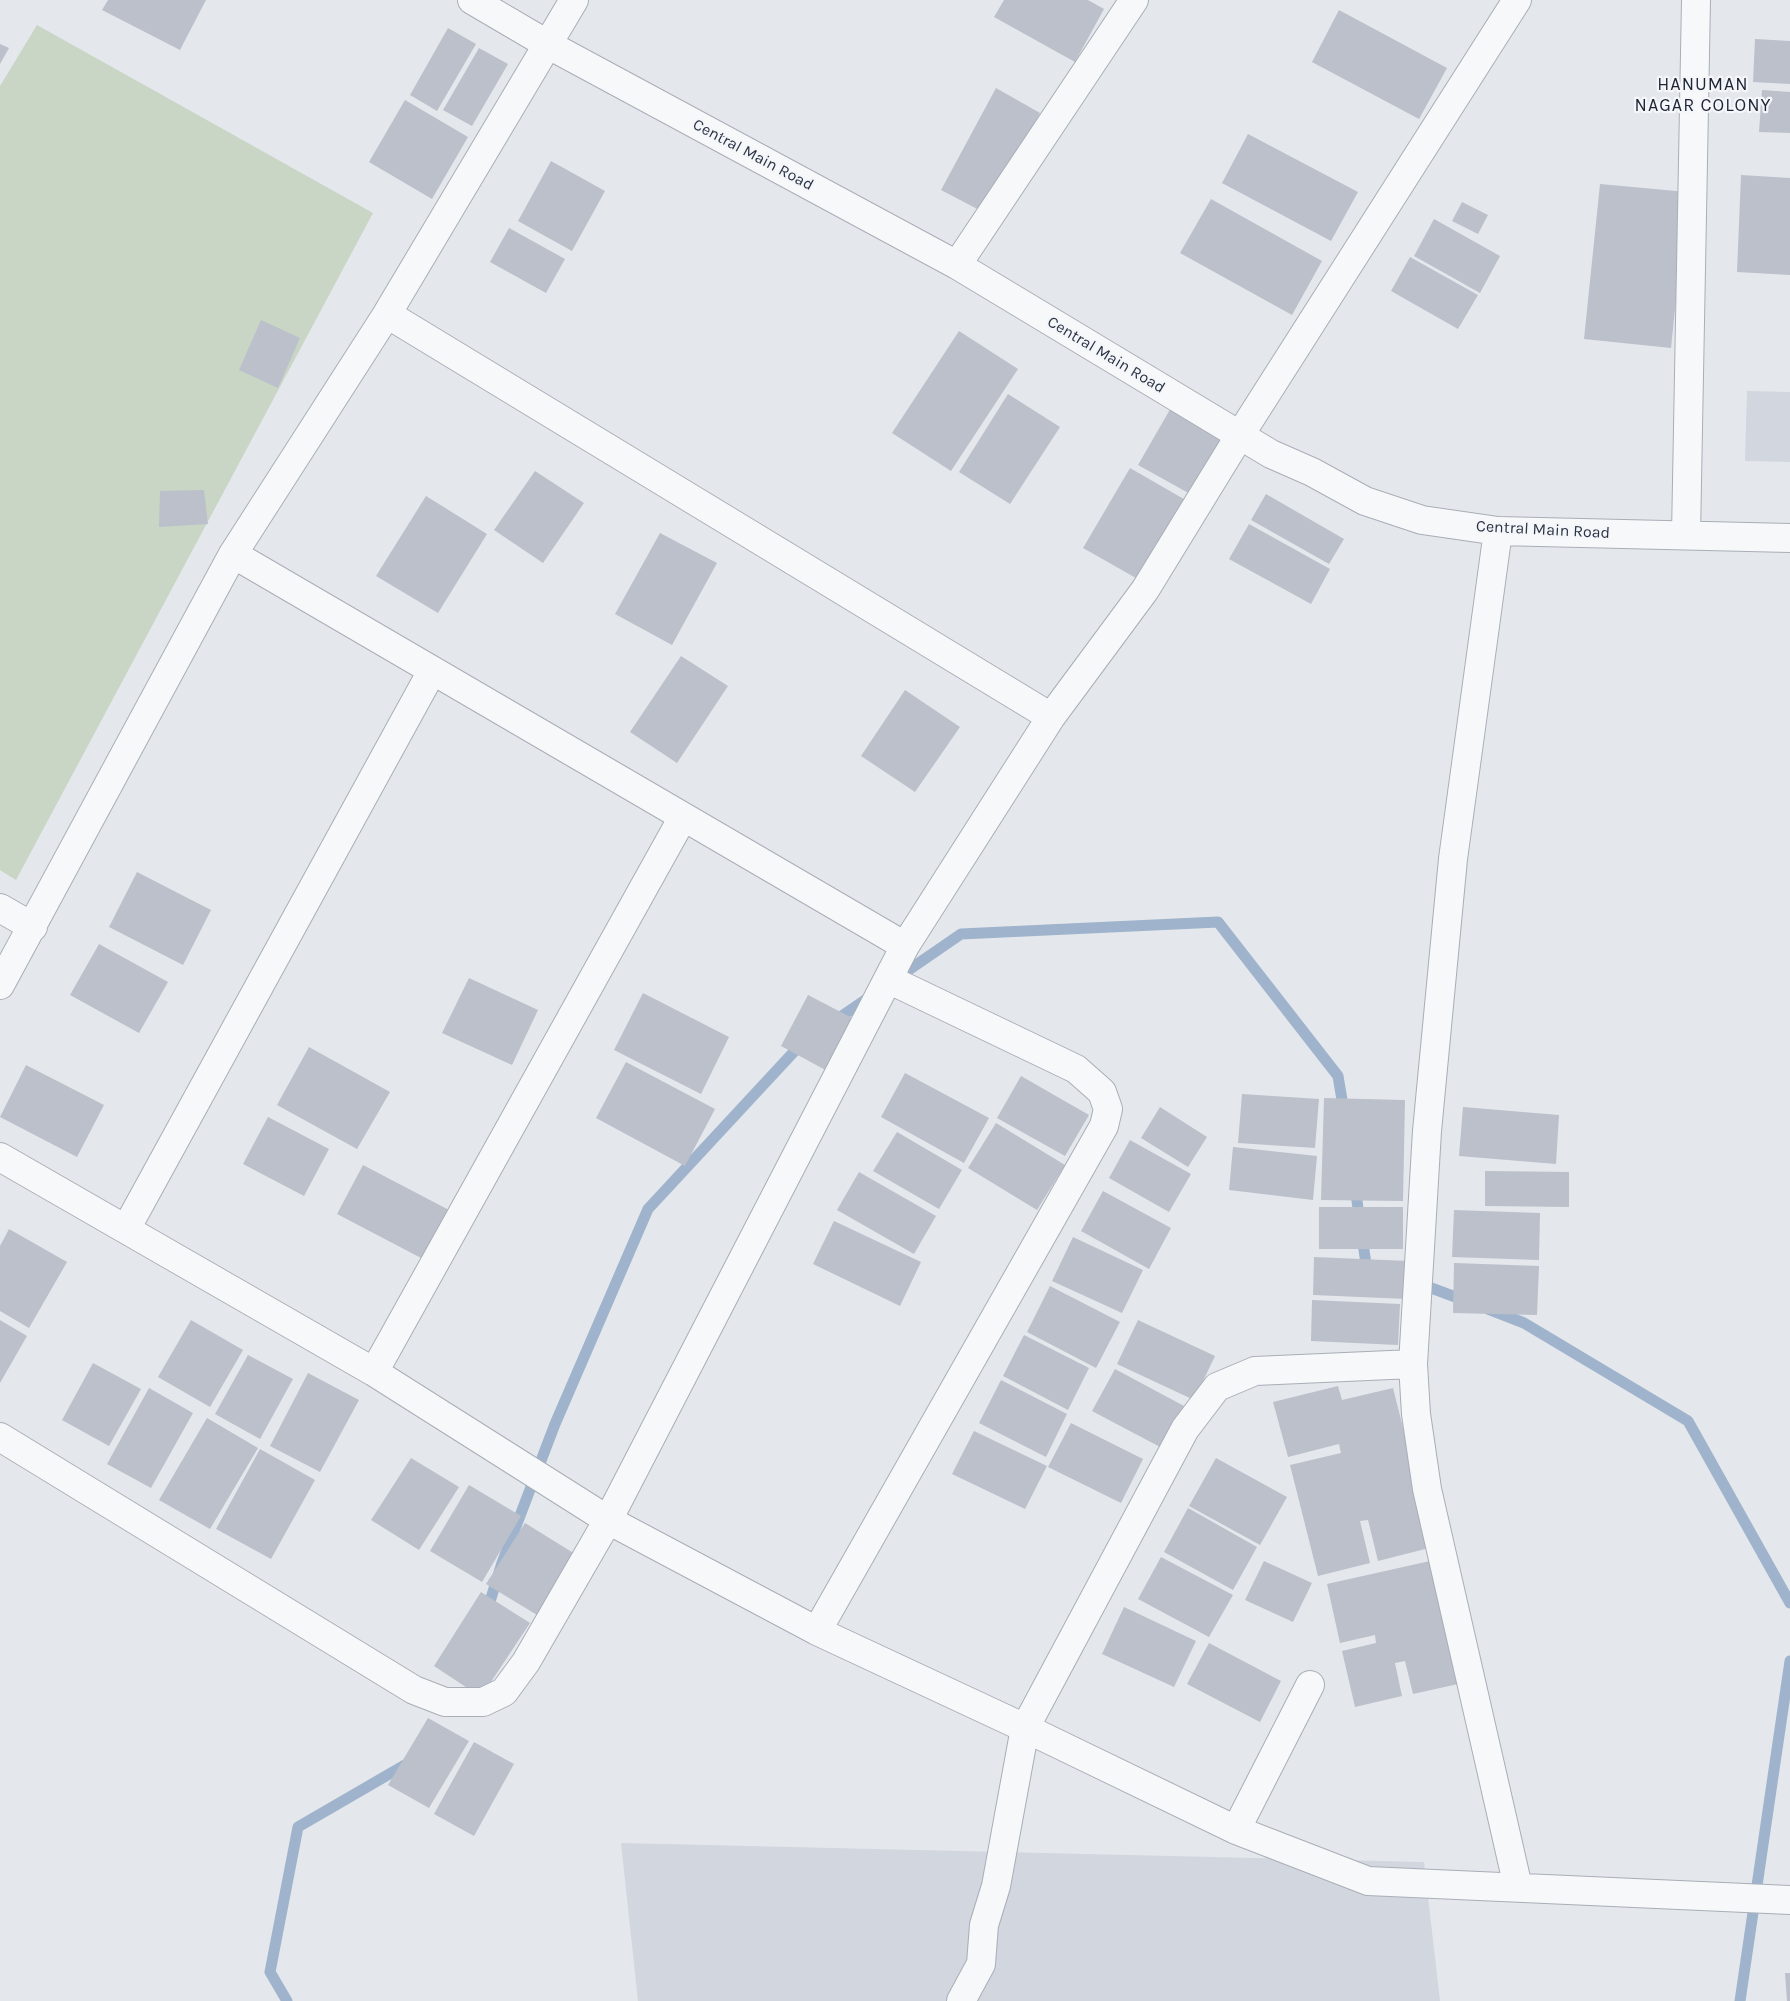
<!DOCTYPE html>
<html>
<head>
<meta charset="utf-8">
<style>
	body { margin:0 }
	canvas { display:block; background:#e4e7ec }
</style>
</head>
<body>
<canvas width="1790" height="2001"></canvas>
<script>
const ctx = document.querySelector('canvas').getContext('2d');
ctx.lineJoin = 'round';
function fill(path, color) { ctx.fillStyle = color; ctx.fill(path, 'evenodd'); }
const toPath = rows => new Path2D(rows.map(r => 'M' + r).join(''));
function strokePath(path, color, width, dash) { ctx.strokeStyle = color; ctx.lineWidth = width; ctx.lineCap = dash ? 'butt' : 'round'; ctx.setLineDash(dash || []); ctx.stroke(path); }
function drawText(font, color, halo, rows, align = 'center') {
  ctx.font = font + ' Karla,sans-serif'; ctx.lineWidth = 4.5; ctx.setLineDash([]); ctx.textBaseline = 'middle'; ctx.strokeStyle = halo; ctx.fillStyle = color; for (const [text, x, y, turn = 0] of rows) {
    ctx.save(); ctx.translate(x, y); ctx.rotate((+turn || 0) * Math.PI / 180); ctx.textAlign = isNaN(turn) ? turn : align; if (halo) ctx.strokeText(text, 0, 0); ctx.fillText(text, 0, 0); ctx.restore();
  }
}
const built = toPath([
	[1747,391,1790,392,1790,462,1745,461],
	[621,1843,1424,1862,1440,2001,638,2001]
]);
const green = toPath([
	[37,25,373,213,16,880,0,870,0,86]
]);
const stream = toPath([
	[897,978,961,934,1218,922,1338,1076,1344,1112],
	[833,1022,871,996],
	[1355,1187,1366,1264,1375,1267],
	[1418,1283,1466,1301],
	[1488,1309,1524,1323,1688,1421,1790,1603],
	[487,1611,502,1563,555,1424,648,1209,803,1042],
	[287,2001,270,1972,298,1827,410,1762],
	[1740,2001,1790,1661]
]);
const building = toPath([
	[108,0,206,0,180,50,102,10],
	[1004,0,1088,0,1104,9,1075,62,994,17],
	[1339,10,1447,68,1419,119,1312,62],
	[448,28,476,44,437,111,410,95],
	[1755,39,1790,41,1790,84,1753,82],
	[0,44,9,48,0,64],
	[479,48,508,64,472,126,443,110],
	[996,88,1040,113,985,213,941,190],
	[1762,90,1790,92,1790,133,1759,132],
	[405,100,468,137,432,199,369,162],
	[1248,134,1358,192,1331,241,1222,183],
	[551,161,605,191,572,251,518,221],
	[1741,175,1790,178,1790,275,1737,272],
	[1600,184,1687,192,1671,348,1584,339],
	[1211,199,1322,261,1292,315,1180,253],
	[1462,202,1488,215,1478,234,1452,221],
	[1434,219,1500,256,1480,293,1414,256],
	[509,228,565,259,546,293,490,262],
	[1410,257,1478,295,1458,329,1391,291],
	[261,320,300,338,278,388,239,370],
	[959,331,1018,369,951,471,892,433],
	[1008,394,1060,427,1010,504,959,472],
	[1172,406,1226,437,1192,495,1138,465],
	[1130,468,1189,502,1143,582,1083,548],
	[535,471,584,503,543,563,494,530],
	[204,490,208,524,159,527,160,491],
	[1266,494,1344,539,1329,564,1251,520],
	[426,496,487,534,438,613,376,576],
	[1249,524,1330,569,1311,604,1229,559],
	[660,533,717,563,672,645,615,614],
	[681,656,728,686,677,763,630,732],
	[905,690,960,727,915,792,861,756],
	[137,872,211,910,183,965,109,927],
	[99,944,168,982,139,1033,70,995],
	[469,978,538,1010,512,1065,442,1033],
	[643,993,729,1037,701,1094,614,1050],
	[808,995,858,1021,831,1073,781,1046],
	[309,1047,390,1092,357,1149,277,1105],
	[626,1062,715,1109,685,1166,596,1118],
	[26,1065,104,1105,77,1157,0,1117],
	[905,1073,989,1118,964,1163,881,1117],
	[1021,1076,1089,1115,1065,1156,997,1118],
	[1242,1094,1319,1099,1315,1148,1238,1143],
	[1324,1098,1405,1100,1403,1201,1321,1200],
	[1160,1107,1207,1137,1188,1167,1141,1138],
	[1463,1107,1559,1115,1556,1164,1459,1156],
	[268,1117,329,1149,304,1196,243,1164],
	[996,1123,1065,1165,1037,1210,968,1168],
	[897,1132,962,1170,939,1209,873,1171],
	[1130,1140,1191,1174,1169,1212,1109,1178],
	[1233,1147,1317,1156,1313,1200,1229,1190],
	[363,1165,449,1210,423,1259,337,1214],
	[1485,1171,1569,1172,1569,1207,1485,1206],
	[859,1172,936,1216,914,1254,837,1210],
	[1103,1191,1171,1228,1149,1269,1081,1231],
	[1319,1207,1403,1207,1403,1249,1319,1249],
	[1454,1210,1540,1213,1539,1260,1452,1257],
	[834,1221,921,1262,900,1306,813,1264],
	[9,1229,67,1262,29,1328,0,1311,0,1246],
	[1073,1237,1143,1270,1122,1313,1052,1281],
	[1314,1257,1409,1261,1407,1299,1313,1295],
	[1454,1263,1539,1266,1537,1315,1453,1313],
	[1050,1286,1120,1322,1096,1368,1027,1332],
	[1312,1300,1400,1304,1398,1345,1311,1341],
	[0,1320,27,1336,0,1383],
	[191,1320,243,1350,210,1407,158,1377],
	[1138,1320,1215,1356,1194,1400,1117,1364],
	[1024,1335,1089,1368,1068,1410,1003,1376],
	[248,1355,293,1379,260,1439,215,1414],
	[93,1363,141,1389,109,1446,62,1420],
	[1115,1369,1184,1406,1162,1448,1092,1411],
	[308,1373,359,1400,320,1472,270,1446],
	[1001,1380,1067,1414,1046,1457,979,1423],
	[1338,1386,1342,1400,1393,1388,1433,1547,1378,1561,1368,1520,1360,1521,1370,1563,1318,1576,1290,1465,1341,1453,1339,1444,1288,1457,1273,1402],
	[149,1388,193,1413,151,1488,107,1464],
	[207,1418,258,1448,210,1529,159,1500],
	[1071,1423,1143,1459,1121,1503,1048,1467],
	[974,1431,1047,1466,1025,1509,952,1474],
	[260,1449,315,1480,271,1559,216,1529],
	[411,1458,459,1487,419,1550,371,1520],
	[1216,1458,1287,1497,1260,1545,1189,1506],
	[469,1485,521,1516,482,1582,430,1551],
	[1188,1508,1257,1547,1233,1590,1164,1552],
	[525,1523,575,1554,537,1615,486,1584],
	[1161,1557,1233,1595,1209,1637,1138,1599],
	[1264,1561,1312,1583,1293,1622,1245,1600],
	[1430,1561,1458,1684,1413,1694,1405,1661,1395,1663,1402,1696,1355,1707,1342,1651,1376,1643,1375,1635,1340,1643,1327,1584],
	[481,1592,530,1623,481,1697,434,1666],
	[1124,1607,1196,1641,1174,1687,1102,1654],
	[1209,1643,1281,1681,1260,1722,1187,1684],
	[428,1718,469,1741,429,1808,388,1785],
	[474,1742,514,1764,474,1836,434,1814],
	[1785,1973,1790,1973,1790,2001,1787,2001]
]);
const minor = toPath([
	[472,0,547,44,957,265,1271,454,1312,472,1365,501,1422,520,1498,531,1790,538],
	[957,265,1134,0],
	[387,314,1051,717],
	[1498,531,1453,859,1427,1131,1413,1364,1416,1414,1427,1489,1518,1887],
	[1686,535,1696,0],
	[233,554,905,946],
	[0,908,33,927],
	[0,985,233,554,387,314,574,0],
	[0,1157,374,1372,608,1520,817,1631,1025,1728,1236,1830,1368,1881,1790,1900],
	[126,1229,432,671],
	[374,1372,683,817],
	[0,1437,414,1690,445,1702,483,1702,504,1692,526,1662,608,1520,905,946,1051,717,1145,590,1240,435,1517,0],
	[817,1631,1104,1126,1108,1109,1102,1092,1076,1069,888,979],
	[1236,1830,1310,1685],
	[961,2001,981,1964,984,1925,996,1886,1025,1728,1185,1429,1217,1387,1255,1371,1413,1364]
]);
const streetNames = [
	["Central Main Road",753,155,28],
	["Central Main Road",1106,355,31],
	["Central Main Road",1543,530,3]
];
const neighbourhoodNames = [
	["HANUMAN",1703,85],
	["NAGAR COLONY",1703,106]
];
fill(built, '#d2d6de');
fill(green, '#c9d6c5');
strokePath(stream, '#9fb4cc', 11);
fill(building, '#bbc0ca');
strokePath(minor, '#a9aeb7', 30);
strokePath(minor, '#f7f8fa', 28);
drawText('16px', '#2b3445', '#f4f6f9', streetNames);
ctx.letterSpacing = '1px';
drawText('18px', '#1d2536', '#f4f6f9', neighbourhoodNames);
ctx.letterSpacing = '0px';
</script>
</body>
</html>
